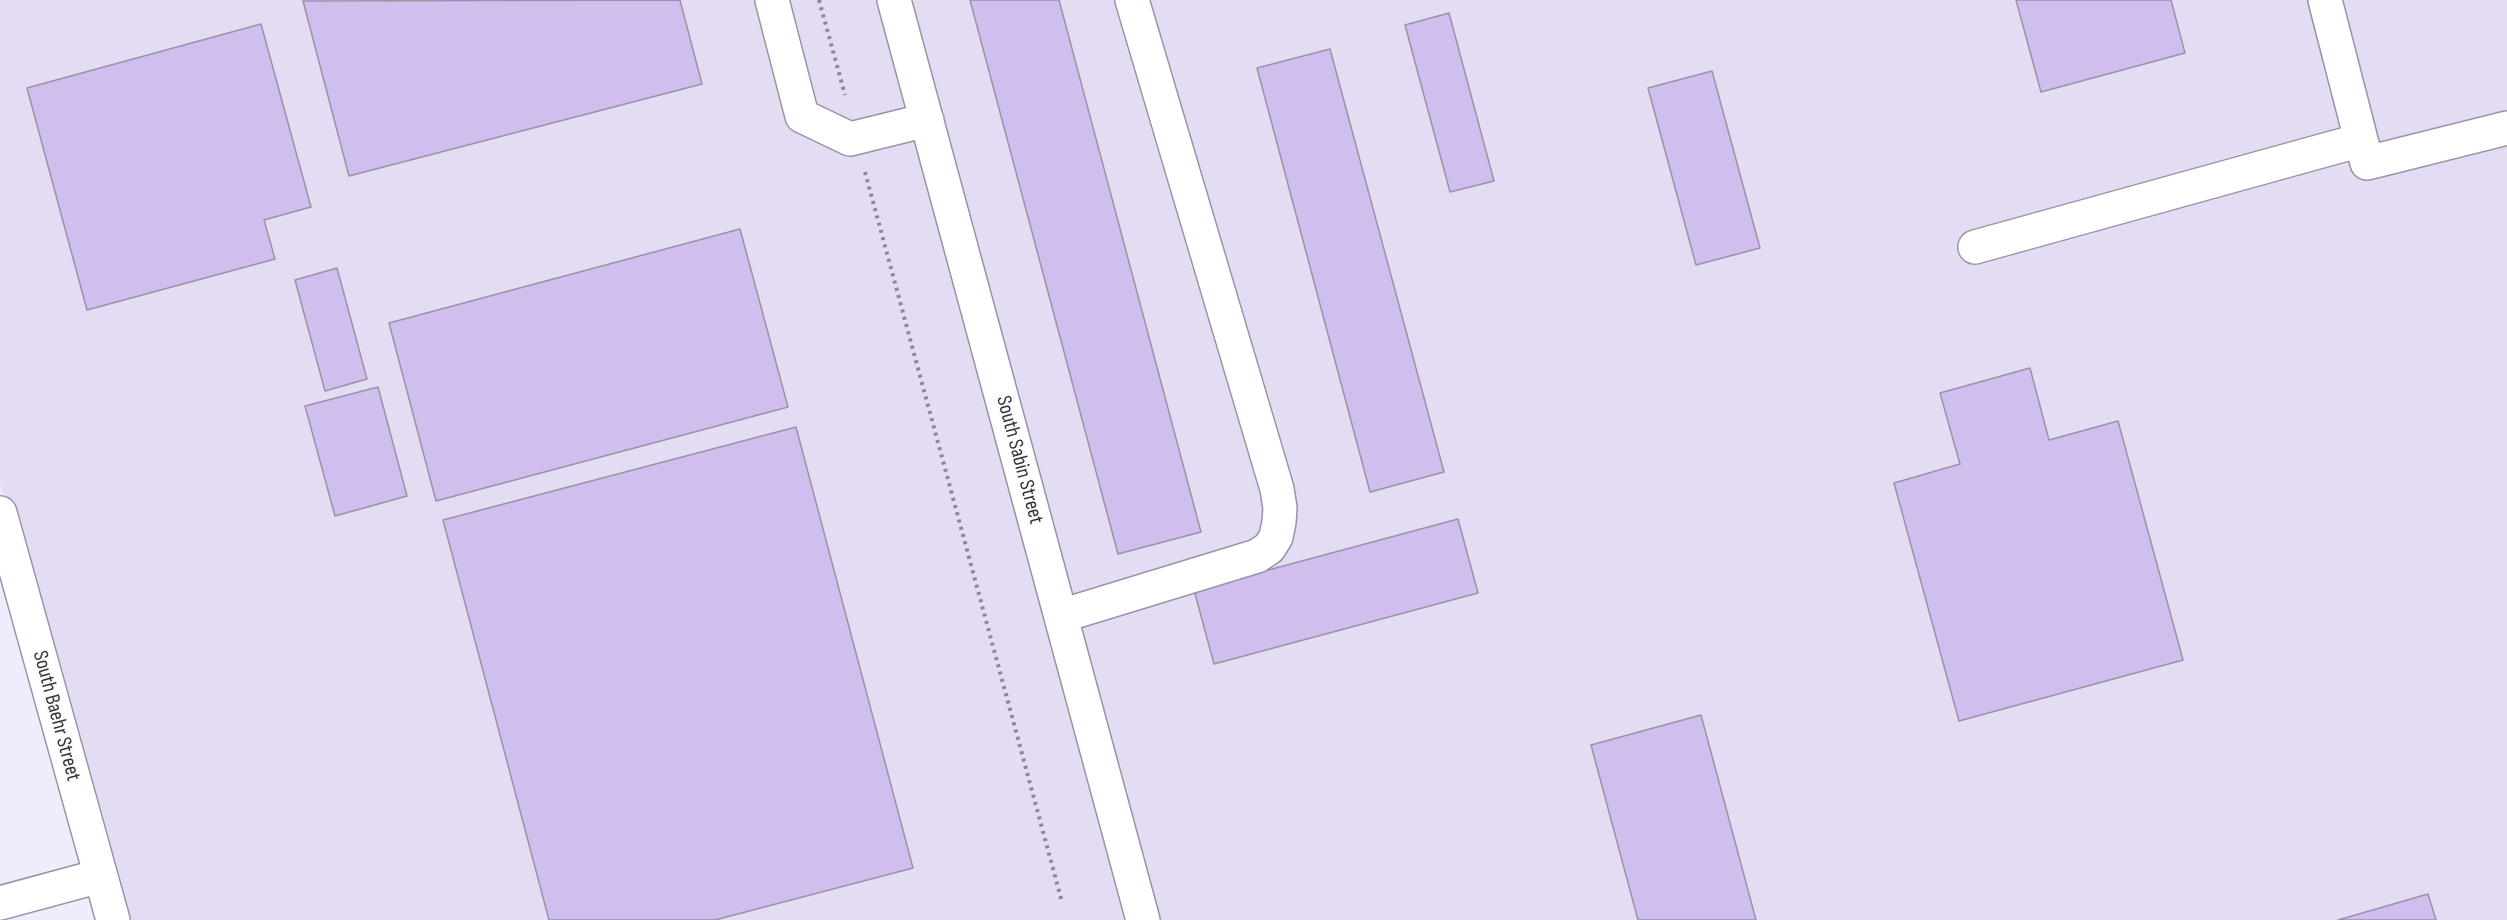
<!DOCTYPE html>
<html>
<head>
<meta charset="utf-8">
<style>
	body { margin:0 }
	canvas { display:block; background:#f1ebfe }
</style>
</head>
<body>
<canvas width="2507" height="920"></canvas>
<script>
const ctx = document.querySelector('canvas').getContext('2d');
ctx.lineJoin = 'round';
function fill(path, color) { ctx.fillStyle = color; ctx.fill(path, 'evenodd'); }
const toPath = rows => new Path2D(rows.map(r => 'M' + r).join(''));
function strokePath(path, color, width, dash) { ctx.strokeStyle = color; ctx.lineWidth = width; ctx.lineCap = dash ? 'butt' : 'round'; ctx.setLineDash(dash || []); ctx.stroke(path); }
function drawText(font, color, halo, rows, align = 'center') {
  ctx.font = font + ' "Sofia Sans Condensed",sans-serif'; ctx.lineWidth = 6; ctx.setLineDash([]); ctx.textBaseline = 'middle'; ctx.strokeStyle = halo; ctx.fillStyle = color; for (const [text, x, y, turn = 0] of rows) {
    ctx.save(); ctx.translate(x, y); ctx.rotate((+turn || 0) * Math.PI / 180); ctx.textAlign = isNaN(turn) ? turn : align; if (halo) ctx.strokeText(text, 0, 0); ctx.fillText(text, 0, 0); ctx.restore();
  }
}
const built = toPath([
	[0,0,2507,0,2507,920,118,920,0,483]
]);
const building = toPath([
	[680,0,702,84,349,176,303,1,680,0],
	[970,0,1059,0,1201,532,1118,554,970,0],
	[2016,0,2171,0,2185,53,2041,92,2016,0],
	[1449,13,1494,181,1450,192,1405,25,1449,13],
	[261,24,311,207,264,220,275,259,87,310,27,88,261,24],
	[1330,49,1444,472,1370,492,1257,68,1330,49],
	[1712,71,1760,248,1696,265,1648,88,1712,71],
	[740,229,788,407,436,501,389,323,740,229],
	[337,268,367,379,325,391,295,280,337,268],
	[2030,368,2049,440,2118,421,2183,660,1959,721,1894,483,1960,464,1940,393,2030,368],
	[378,387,407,496,335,516,305,406,378,387],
	[796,427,913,868,715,920,549,920,443,520,796,427],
	[1458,519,1478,593,1214,664,1194,590,1458,519],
	[1701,715,1756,920,1638,920,1591,745,1701,715],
	[2428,894,2436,920,2338,920,2428,894]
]);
const path = toPath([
	[819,0,845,95],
	[865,172,1062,902]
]);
const minor = toPath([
	[772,0,802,116,850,139,927,120],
	[894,0,1143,920],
	[2325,0,2367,163,2507,128],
	[1975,247,2361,140],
	[0,513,113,920],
	[1061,616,1257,556,1269,548,1276,537,1279,522,1280,508,1277,489,1132,0],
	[0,903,100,876]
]);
const streetNames = [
	["South Sabin Street",1019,460,75],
	["South Baehr Street",56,716,75]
];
fill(built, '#e3dcf2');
fill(building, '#cfbeee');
strokePath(building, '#9a93a8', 1.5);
strokePath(minor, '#9a93a8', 36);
strokePath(path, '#8b8795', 4, [3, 4.5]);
strokePath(minor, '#fff', 33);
drawText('21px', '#35323b', '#fcfcfc', streetNames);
</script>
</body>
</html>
